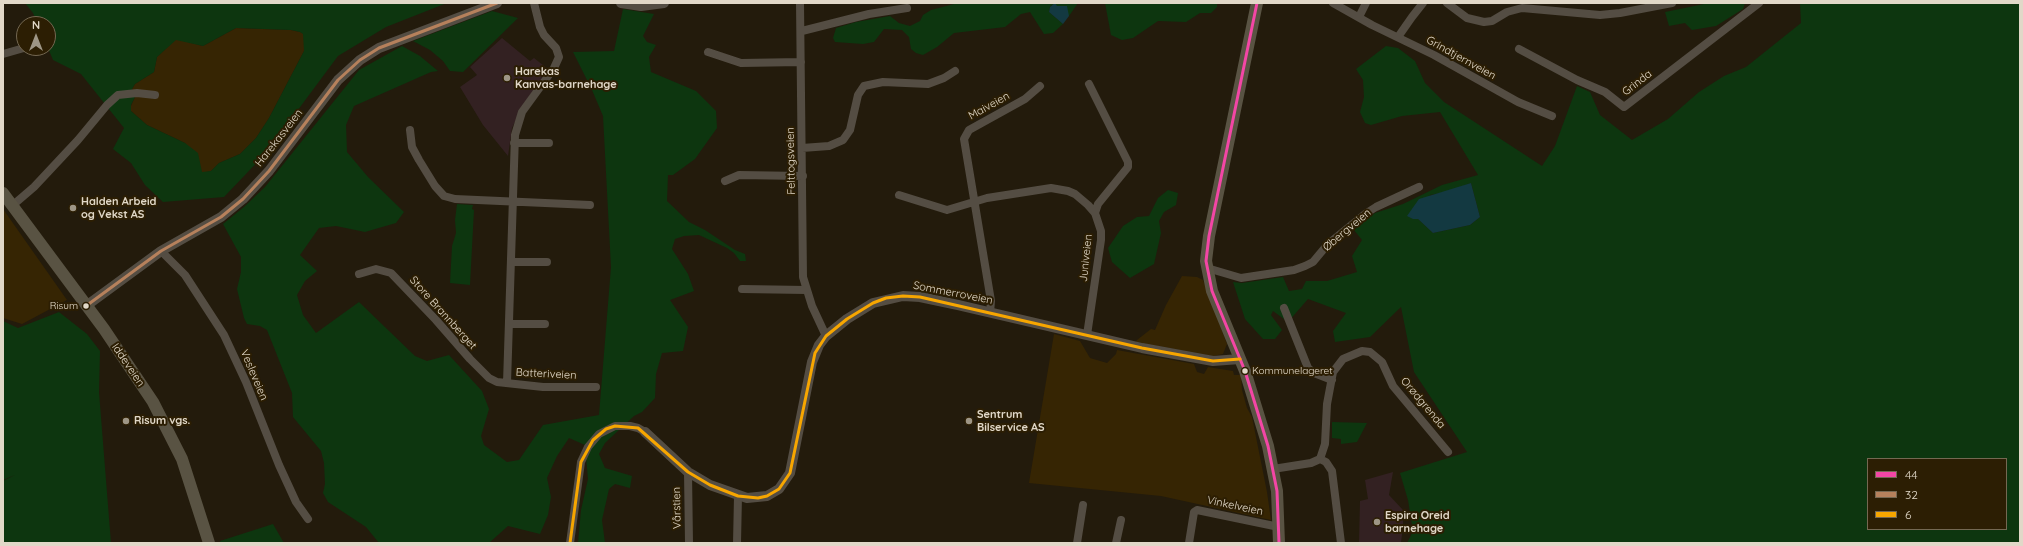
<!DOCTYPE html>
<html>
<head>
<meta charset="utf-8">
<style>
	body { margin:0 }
	#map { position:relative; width:2023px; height:546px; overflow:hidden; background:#231b0c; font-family:Quicksand,sans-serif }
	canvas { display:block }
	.frame { position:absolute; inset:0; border:4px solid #e1d8c8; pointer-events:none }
	.legend { position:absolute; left:1867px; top:458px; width:140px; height:72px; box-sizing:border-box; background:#2c1e03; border:1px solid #746852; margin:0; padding:5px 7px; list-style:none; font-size:12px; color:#e1d8c8 }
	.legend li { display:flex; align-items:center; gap:8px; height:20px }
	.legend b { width:20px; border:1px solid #746852 }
	.north { position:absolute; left:16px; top:16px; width:40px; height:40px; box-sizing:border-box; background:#2c1e03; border:1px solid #746852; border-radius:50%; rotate:0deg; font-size:11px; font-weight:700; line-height:16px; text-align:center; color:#e1d8c8 }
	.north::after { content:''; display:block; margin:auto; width:14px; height:18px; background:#9e9686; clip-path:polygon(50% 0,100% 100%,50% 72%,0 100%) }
</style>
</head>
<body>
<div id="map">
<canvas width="2023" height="546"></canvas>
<div class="frame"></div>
<ul class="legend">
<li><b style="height:5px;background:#f346a5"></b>44</li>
<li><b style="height:5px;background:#b6815c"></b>32</li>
<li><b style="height:5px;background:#f7a600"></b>6</li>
</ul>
<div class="north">N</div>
</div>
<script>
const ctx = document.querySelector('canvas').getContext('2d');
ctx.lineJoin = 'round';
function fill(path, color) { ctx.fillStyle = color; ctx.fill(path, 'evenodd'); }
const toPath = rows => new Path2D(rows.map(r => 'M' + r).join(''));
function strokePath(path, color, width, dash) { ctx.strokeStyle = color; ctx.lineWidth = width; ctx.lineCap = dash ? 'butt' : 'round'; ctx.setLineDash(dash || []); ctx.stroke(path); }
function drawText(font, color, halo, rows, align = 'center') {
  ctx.font = font + ' Quicksand,sans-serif'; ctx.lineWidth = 4; ctx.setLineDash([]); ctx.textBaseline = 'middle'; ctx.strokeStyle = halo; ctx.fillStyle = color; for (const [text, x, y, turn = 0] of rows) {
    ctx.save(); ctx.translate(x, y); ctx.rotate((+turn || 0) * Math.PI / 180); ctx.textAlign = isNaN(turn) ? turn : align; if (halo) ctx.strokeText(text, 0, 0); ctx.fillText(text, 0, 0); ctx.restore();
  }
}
const built = toPath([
	[236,28,291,30,300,32,304,34,304,51,269,118,256,138,240,154,219,163,211,171,202,173,185,143,147,125,131,111,131,106,135,97,132,89,135,84,154,72,157,57,176,39,203,46],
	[3,209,67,300,22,324,3,318],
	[1182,276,1197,277,1203,280,1227,344,1223,354,1213,356,1136,342,1137,340,1151,329,1155,330,1166,305],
	[1054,334,1080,341,1090,358,1107,363,1116,354,1117,350,1194,364,1197,372,1204,374,1208,367,1233,371,1234,375,1241,375,1242,390,1247,408,1252,417,1267,492,1271,520,1161,496,1029,483]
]);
const education = toPath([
	[502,38,530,61,534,58,548,69,524,104,512,128,508,156,483,125,460,87,477,75,470,67],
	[1393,472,1389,495,1403,510,1403,528,1401,542,1359,543,1360,501,1368,499,1365,480]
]);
const green = toPath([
	[25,3,447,3,386,27,338,56,266,153,224,197,163,202,145,185,131,163,113,149,124,128,81,74,53,60,48,48,48,24,38,24,33,13],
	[236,28,291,30,300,32,303,34,304,51,269,118,256,138,240,154,219,163,211,171,202,172,198,153,185,143,147,125,131,111,131,105,135,97,132,89,135,84,154,72,157,57,176,40,203,46],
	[958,3,1078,3,1069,16,1057,6,1052,5,1050,7,1049,12,1063,24,1053,33,1044,34,1030,12,1021,14,1005,27,954,33,937,47,923,55,916,53,911,49,909,37,902,30,884,29,874,42,863,44,835,42,833,38,836,28,856,22,890,16,899,23,910,26,920,21,923,15,931,10],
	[1105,3,1217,3,1217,7,1211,13,1200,13,1186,22,1158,21,1133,38,1122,40,1111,35],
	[1709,3,1745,3,1743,9,1716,26,1692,30,1685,23,1669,26,1665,12],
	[1800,3,2020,3,2020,543,1407,543,1413,531,1408,500,1400,473,1467,452,1414,372,1401,307,1370,337,1335,342,1333,331,1346,313,1308,299,1288,322,1273,311,1271,315,1282,330,1275,339,1263,339,1245,319,1233,282,1242,283,1283,277,1289,291,1302,289,1306,281,1327,281,1357,272,1352,256,1362,240,1354,230,1375,213,1403,204,1442,185,1478,175,1440,112,1402,116,1371,125,1365,123,1360,112,1364,97,1363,80,1356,69,1386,46,1398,48,1415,61,1425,83,1444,102,1542,166,1555,146,1577,86,1590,92,1600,115,1632,140,1668,119,1699,92,1724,76,1746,67,1801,23],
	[1471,183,1480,217,1470,225,1433,233,1418,219,1430,195,1450,191],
	[1868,459,2006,459,2006,529,1868,529],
	[623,9,654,14,643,36,647,42,656,45,649,57,651,72,696,91,716,111,717,128,695,159,673,175,668,175,667,201,689,222,705,230,735,250,745,254,746,261,740,261,734,253,727,248,699,235,684,236,675,239,672,249,688,274,694,291,670,300,688,327,683,351,662,353,656,374,655,398,642,412,634,416,605,443,599,454,605,468,632,476,630,488,615,484,609,489,602,520,605,543,578,543,581,510,588,479,585,445,569,438,557,456,547,478,551,497,548,515,540,534,508,526,489,543,379,543,366,527,328,502,323,493,325,484,324,463,321,451,293,417,292,393,267,330,260,326,247,324,244,318,237,289,241,272,241,257,223,224,244,207,265,187,359,70,402,46,420,56,438,71,431,72,354,106,346,125,347,152,368,177,404,212,396,223,365,232,336,226,319,228,300,255,317,271,305,281,297,295,303,315,316,333,359,302,415,356,427,361,449,355,482,391,489,409,481,436,484,445,507,462,519,460,543,425,599,415,611,267,603,116,592,90,573,52,614,51],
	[492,11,518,18,463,72,450,71,443,61,430,50,413,41],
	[1168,190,1178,193,1176,205,1164,212,1159,221,1161,233,1154,264,1130,278,1112,262,1108,248,1123,226,1137,217,1149,216,1158,198],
	[457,204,473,205,472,209,474,210,470,285,450,283,452,246,456,233,455,220],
	[59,312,87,334,100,351,99,392,111,543,3,543,3,481,15,475,3,480,3,321,18,328],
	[1332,422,1367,423,1357,442,1341,444,1341,439,1332,438],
	[273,524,284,543,221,543,220,541]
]);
const water = toPath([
	[1055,3,1057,6,1067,6,1069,16,1063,24,1049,12,1050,7],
	[1471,183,1480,217,1470,225,1433,233,1418,219,1413,219,1407,216,1419,199]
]);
const minor = toPath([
	[800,3,803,277,812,306,826,336],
	[1333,3,1372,25,1434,55,1518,102,1552,116],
	[1447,3,1467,18,1484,22,1492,21,1507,12,1522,8,1600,15,1620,13,1672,3],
	[1359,17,1366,3],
	[802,31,869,14,907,8],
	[1398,37,1412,17,1423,3],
	[1519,49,1577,80,1605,92,1624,107,1759,3],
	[708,52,741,63,801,62],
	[3,54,24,48],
	[410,130,412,147,419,160,435,186,444,196,455,199,590,205],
	[514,143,549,143],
	[802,148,829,146,843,140,850,130,858,95,864,86,883,82,928,84,944,78,955,71],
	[725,181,739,175,803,176],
	[899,195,947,210,987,198,1051,188,1068,191,1075,194,1088,205,1095,213],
	[13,205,34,187,78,140,107,105,118,95,137,93,155,95],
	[161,251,185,275,224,335,246,382,279,465,296,502,308,519],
	[511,262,547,262],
	[1207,268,1241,278,1294,270,1305,266,1313,262,1328,244,1365,214,1376,207,1419,187],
	[359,274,376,269,391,273,436,320,470,359,489,378,497,382,543,387,596,387],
	[742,289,806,290],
	[1284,308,1308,368,1314,373,1332,380],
	[990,313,991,301,964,139,969,130,1025,99,1040,86],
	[509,324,545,324],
	[1087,335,1101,240,1101,231,1095,213,1098,204,1128,167,1128,162,1089,84],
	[507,383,515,135,522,112,554,68,559,57,556,48,544,35,540,27,534,3],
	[1320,459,1326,462,1332,471,1341,543],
	[1273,469,1311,463,1320,459,1325,444,1327,404,1333,372,1343,359,1362,351,1370,352,1382,362,1393,386,1448,452],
	[688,472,689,543],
	[570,543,581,462,588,447,599,434,615,426,630,426,638,428,645,432],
	[737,543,738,496],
	[1077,543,1083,505],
	[1116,543,1121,520],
	[1189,543,1194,512,1197,510,1279,527]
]);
const tertiary = toPath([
	[621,3,641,6,664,3],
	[86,306,161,251,221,217,243,199,269,171,338,80,360,60,379,48,497,3],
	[645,432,688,472,710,485,747,498,767,496,779,489,790,473,812,362,819,345,826,336,847,319,873,303,903,296,920,297,958,305,1142,348,1213,361,1240,359]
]);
const primary = toPath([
	[1257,3,1209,236,1206,261,1212,291,1245,371,1268,446,1277,491,1279,543],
	[3,193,104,329,153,402,182,459,209,543]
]);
const bus1 = toPath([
	[1257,3,1209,236,1206,261,1212,291,1245,371,1268,446,1277,491,1279,543]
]);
const bus2 = toPath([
	[86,306,161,251,221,217,243,199,269,171,338,80,360,60,379,48,497,3]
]);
const bus3 = toPath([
	[570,543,581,462,593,440,606,429,615,426,638,428,688,472,710,485,738,496,758,498,767,496,779,489,790,473,815,353,826,336,847,319,873,303,886,298,903,296,920,297,1142,348,1213,361,1240,359]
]);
const markers = [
	[507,78,4,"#9e9686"],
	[73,208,4,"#9e9686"],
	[86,306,3.5,"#e1d8c8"],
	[1245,371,3.5,"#e1d8c8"],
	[126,421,4,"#9e9686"],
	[969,421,4,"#9e9686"],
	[1377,522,4,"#9e9686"]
];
const busNames = [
	["Risum",78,306],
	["Kommunelageret",1252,371,"left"]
];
const streetNames = [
	["Grindtjernveien",1461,58,29],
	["Grinda",1637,83,-38],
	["Maiveien",989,106,-29],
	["Harekasveien",279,138,-52],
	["Felttogsveien",791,161,-91],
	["Øbergveien",1347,230,-40],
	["Juniveien",1086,258,-84],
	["Sommerroveien",953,293,11],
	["Store Brannberget",443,313,48],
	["Iddeveien",128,365,56],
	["Batteriveien",546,374,3],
	["Vesleveien",254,375,67],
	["Orødgrenda",1423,403,50],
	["Vinkelveien",1235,506,12],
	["Vårstien",677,508,-91]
];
const poiNames = [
	["Harekas",515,72],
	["Kanvas-barnehage",515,85],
	["Halden Arbeid",81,202],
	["og Vekst AS",81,215],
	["Sentrum",977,415],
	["Bilservice AS",977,428],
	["Risum vgs.",134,421],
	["Espira Oreid",1385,516],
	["barnehage",1385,529]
];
fill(built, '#362503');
fill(education, '#332122');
fill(green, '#0d360f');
fill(water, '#133941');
strokePath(minor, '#544d43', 8);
strokePath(tertiary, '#544d43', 10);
strokePath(primary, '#595343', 12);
strokePath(bus1, '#f346a5', 3);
strokePath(bus2, '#b6815c', 3);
strokePath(bus3, '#f7a600', 3);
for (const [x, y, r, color] of markers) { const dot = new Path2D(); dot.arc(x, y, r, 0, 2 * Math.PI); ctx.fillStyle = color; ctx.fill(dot); strokePath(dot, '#2c1e03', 1.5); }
drawText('10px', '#e1d8c8', '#2c1e03', busNames, 'right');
drawText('11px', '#e1d8c8', '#2c1e03', streetNames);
drawText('bold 11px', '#e1d8c8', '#2c1e03', poiNames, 'left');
</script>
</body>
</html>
